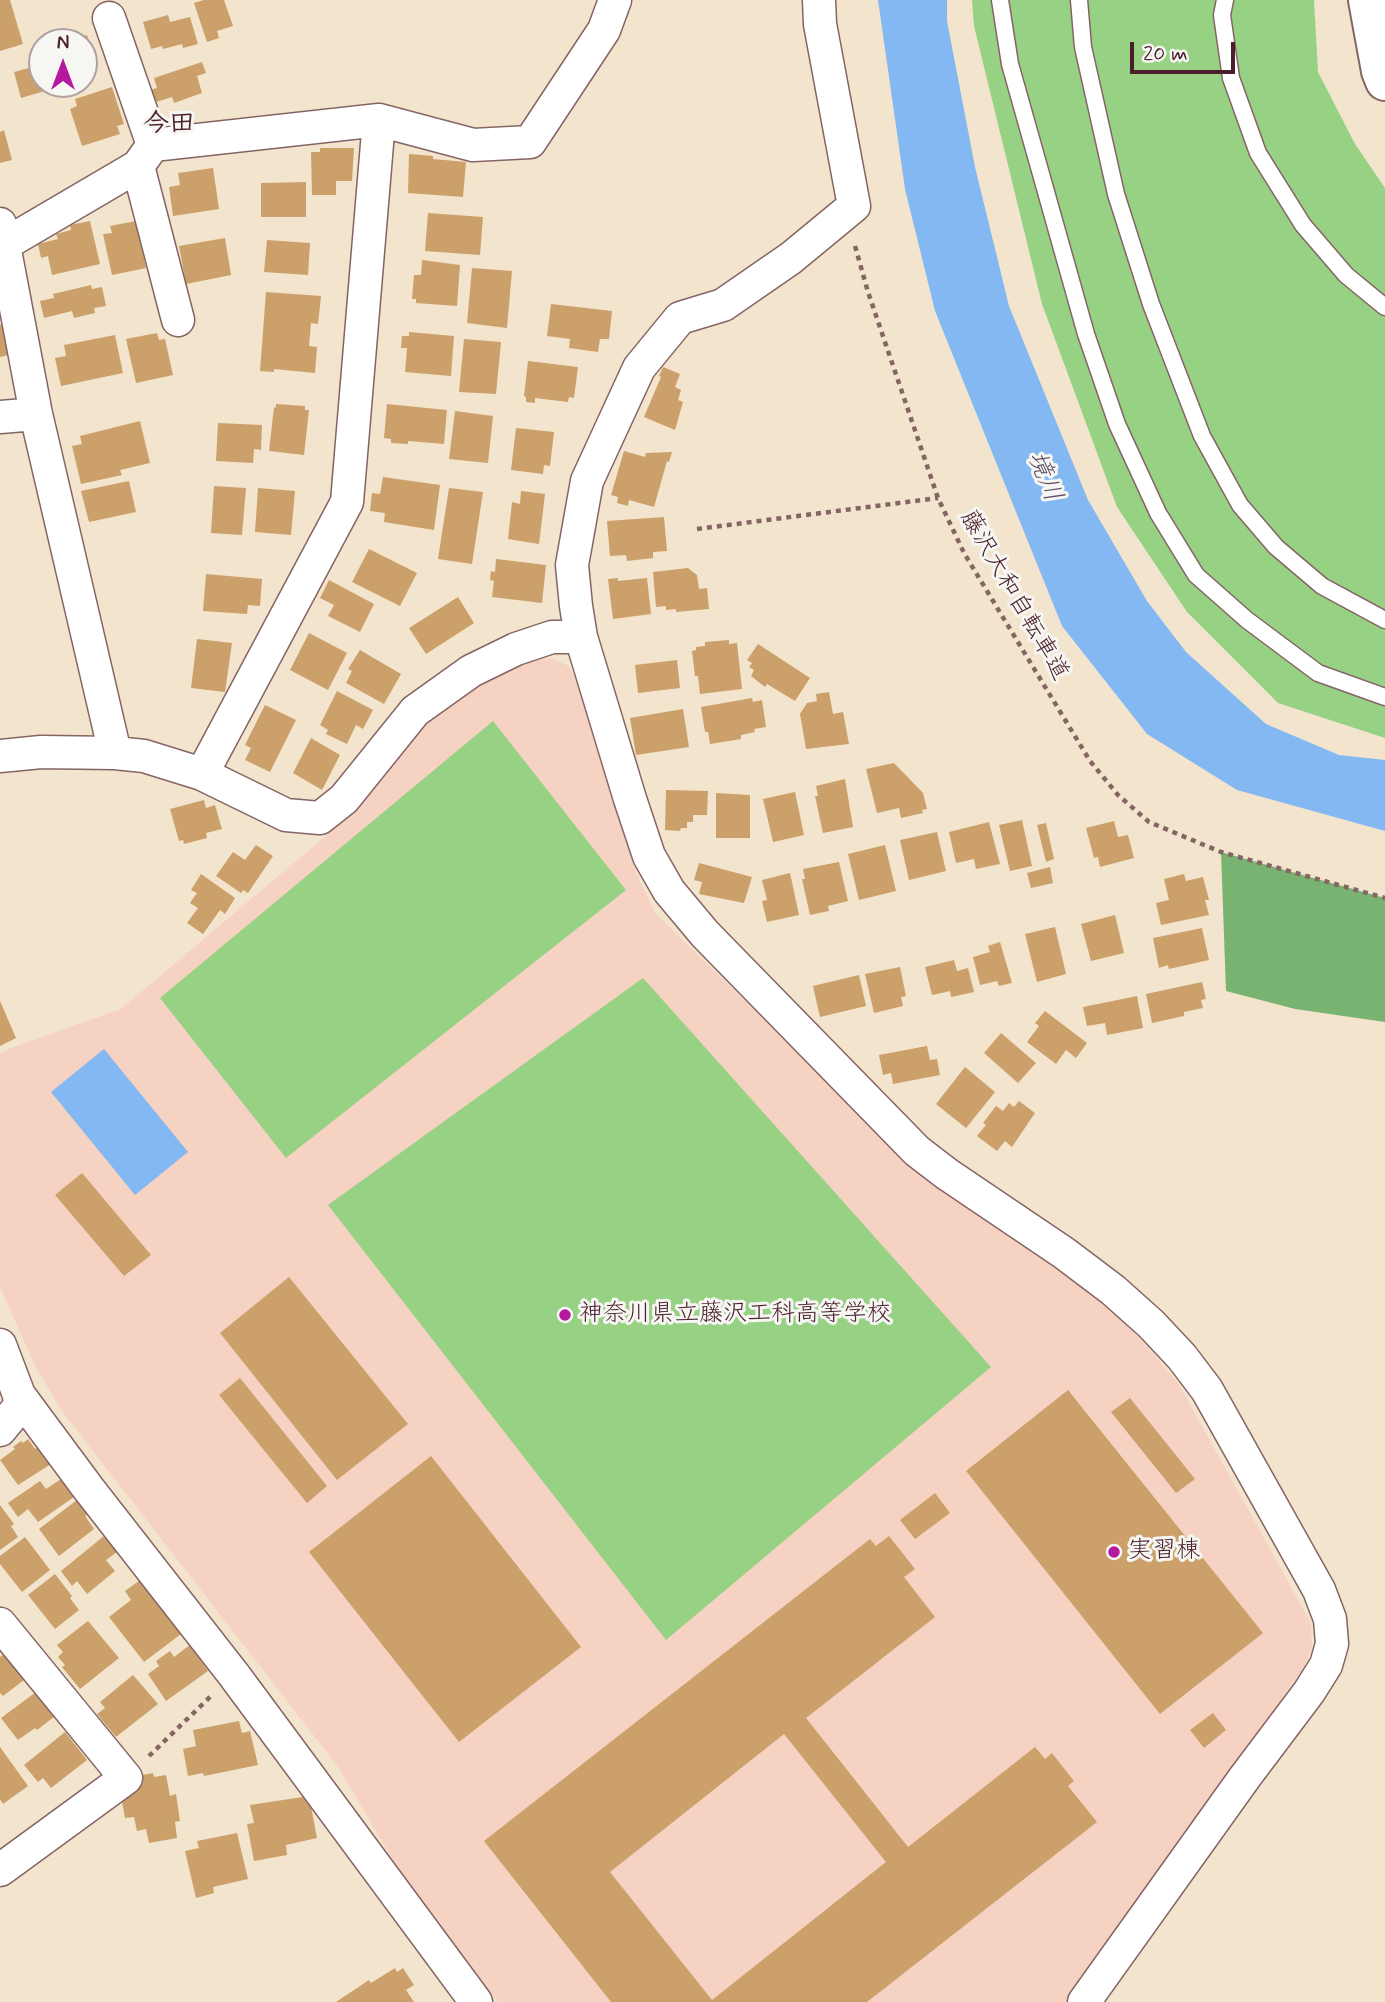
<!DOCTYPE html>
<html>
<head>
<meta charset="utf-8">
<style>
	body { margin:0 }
	#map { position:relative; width:1385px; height:2002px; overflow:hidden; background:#f3e4cd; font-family:Mynerve,sans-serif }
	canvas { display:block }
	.north { position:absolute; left:28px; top:28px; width:70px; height:70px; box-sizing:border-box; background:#f6f6f2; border:2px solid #b1a0a2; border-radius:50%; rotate:0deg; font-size:19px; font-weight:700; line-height:28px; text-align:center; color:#4a1f2b }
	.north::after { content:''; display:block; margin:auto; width:24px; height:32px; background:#b5179e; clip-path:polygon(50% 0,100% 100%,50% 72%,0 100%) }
	.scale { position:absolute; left:1130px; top:42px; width:105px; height:32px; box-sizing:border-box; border:4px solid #4a1f2b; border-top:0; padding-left:9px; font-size:21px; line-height:24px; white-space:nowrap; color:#4a1f2b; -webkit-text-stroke:5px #f6f6f2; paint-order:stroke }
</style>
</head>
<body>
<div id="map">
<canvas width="1385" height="2002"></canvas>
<div class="north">N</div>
<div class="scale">20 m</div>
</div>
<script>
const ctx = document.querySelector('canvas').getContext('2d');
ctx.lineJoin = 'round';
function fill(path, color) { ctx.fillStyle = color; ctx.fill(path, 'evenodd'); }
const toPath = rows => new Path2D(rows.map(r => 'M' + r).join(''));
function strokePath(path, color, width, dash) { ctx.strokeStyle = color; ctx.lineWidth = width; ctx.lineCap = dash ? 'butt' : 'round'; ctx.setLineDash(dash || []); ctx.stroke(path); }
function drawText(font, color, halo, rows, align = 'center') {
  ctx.font = font + ' Mynerve,"Klee One",sans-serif'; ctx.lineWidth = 6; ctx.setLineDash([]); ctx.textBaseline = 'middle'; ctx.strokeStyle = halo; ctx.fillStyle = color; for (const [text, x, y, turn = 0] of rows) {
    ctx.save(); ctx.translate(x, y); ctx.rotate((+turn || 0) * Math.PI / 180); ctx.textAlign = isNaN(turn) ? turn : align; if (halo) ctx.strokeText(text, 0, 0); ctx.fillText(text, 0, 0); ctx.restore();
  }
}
const built = toPath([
	[551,658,569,666,585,700,610,792,634,868,655,913,877,1130,1054,1266,1097,1294,1138,1337,1178,1383,1311,1623,1312,1648,1304,1667,1068,2002,498,2002,400,1872,339,1768,65,1415,36,1368,0,1287,0,1054,11,1048,121,1009,360,807,397,754,431,720,476,685,528,662]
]);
const green = toPath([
	[972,0,1314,0,1318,72,1355,144,1385,188,1385,738,1278,703,1187,612,1117,507,1042,304,974,26],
	[493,721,626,890,286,1158,160,998],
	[643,978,991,1367,666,1640,328,1205]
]);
const forest = toPath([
	[1221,852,1385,898,1385,1022,1295,1009,1226,991]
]);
const water = toPath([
	[878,0,947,0,947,21,975,167,1009,306,1088,500,1147,601,1186,652,1266,724,1339,755,1385,760,1385,831,1237,790,1147,734,1062,626,935,311,905,189],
	[104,1049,188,1152,135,1195,51,1092]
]);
const building = toPath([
	[0,0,10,0,23,44,0,51],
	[204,0,224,0,233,26,217,31,219,38,207,42,194,3],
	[168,15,170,22,190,17,198,44,183,48,182,44,163,49,162,46,151,49,143,22],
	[87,35,97,68,91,69,92,75,84,77,84,42,68,41],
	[202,62,206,73,197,76,202,93,174,103,172,97,153,103,149,90,157,88,154,78],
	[40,65,42,84,46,84,48,90,21,98,14,72],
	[112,87,124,124,117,126,120,134,82,146,70,109,77,106,75,99],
	[4,130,12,160,0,163,0,132],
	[320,148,354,148,352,181,336,181,336,195,312,195,311,152,320,152],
	[409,154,433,156,433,159,466,162,463,197,408,193],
	[213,168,219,209,173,216,169,187,180,185,178,173],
	[306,182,306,217,261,217,261,183],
	[428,213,483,217,480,255,425,251],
	[90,221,100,264,52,275,48,256,41,258,38,244,58,239,56,234,71,230,70,225],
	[136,221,146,268,112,275,103,234,112,233,110,226],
	[225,238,231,275,186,284,179,246],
	[267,240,310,243,308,275,264,272],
	[422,260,460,265,457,306,416,303,416,299,412,299,414,275,421,275],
	[472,268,512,271,507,328,467,323],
	[91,285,92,289,102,287,106,306,94,308,95,313,74,318,72,311,44,318,40,301,54,298,53,294],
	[266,292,321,296,318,324,311,323,309,346,317,347,315,373,274,369,274,372,260,371],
	[551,304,612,311,609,339,600,339,598,352,569,348,570,339,547,336],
	[3,324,9,355,0,357,0,325],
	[409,332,454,336,451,376,405,372,407,348,401,348,402,336,409,336],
	[157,333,159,340,165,339,173,375,136,383,126,339],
	[115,335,123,373,61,386,55,358,66,356,64,345],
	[464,339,501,342,496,394,459,392],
	[528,361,578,367,574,398,569,397,568,402,535,398,535,403,526,402,526,397,524,396],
	[663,367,680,374,675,387,681,390,678,400,683,402,675,430,644,417,661,377,659,376],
	[276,404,305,406,305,410,309,410,304,455,269,451,274,407,276,408],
	[387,404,447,410,444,444,408,441,408,444,391,443,391,439,384,438],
	[455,411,493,416,488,463,449,459],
	[140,421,150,463,120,470,122,475,81,484,72,446,82,444,80,436],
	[218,423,262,425,261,450,254,449,253,463,216,461],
	[516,428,554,432,550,466,544,465,543,474,511,470],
	[624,451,645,457,646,453,672,452,669,462,667,461,654,507,629,500,628,506,617,503,618,497,611,495],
	[383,477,440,485,434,530,384,522,385,513,370,511,372,493,380,494],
	[129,481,136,512,89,522,81,491],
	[214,486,246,488,242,535,211,533],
	[258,488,295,491,291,535,255,532],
	[449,488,483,492,472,564,438,559],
	[521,491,545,494,539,544,508,539,512,502,520,504],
	[664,517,667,551,653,552,653,558,627,561,626,555,610,556,607,521],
	[369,549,417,573,400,606,352,582],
	[496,559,546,565,542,603,492,597,494,581,490,580,491,571,495,572],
	[688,568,697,575,699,589,707,588,709,609,676,612,676,609,666,610,666,606,656,607,653,572],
	[206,574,262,579,260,606,248,605,247,614,203,611],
	[618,578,618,581,647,578,651,614,613,619,608,579],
	[329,580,374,604,360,632,328,616,334,605,320,598],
	[458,597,474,623,426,654,409,628],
	[309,633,347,653,328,690,290,670],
	[197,639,232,643,225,692,191,688],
	[729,640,729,644,737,643,742,689,700,694,698,676,695,676,692,651,696,650,696,647,705,646,705,642],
	[758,644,810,678,795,701,767,684,765,687,751,676,754,670,749,667,752,663,747,660],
	[360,650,401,674,384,704,346,683,352,671,348,669],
	[677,660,680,688,638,693,635,665],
	[337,691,373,710,363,729,356,725,347,744,326,734,328,730,320,725],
	[829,692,833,714,843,712,849,744,806,749,800,714,807,703,817,701,816,694],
	[752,698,753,702,762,700,766,727,754,729,755,732,741,735,741,739,710,744,708,732,705,732,701,707],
	[265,705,296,720,270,772,245,760,251,748,245,745],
	[683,709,689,747,636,755,630,718],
	[311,738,340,755,322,790,293,773],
	[894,763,923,793,927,809,922,810,923,813,901,818,899,808,877,813,866,769],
	[845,779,853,827,823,833,815,796,818,796,816,786],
	[666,790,708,791,707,815,693,815,693,822,687,822,687,828,681,828,680,831,665,830],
	[795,792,804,835,773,842,763,799],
	[716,793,750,795,750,838,716,838],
	[204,800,206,808,215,805,222,829,206,833,207,838,184,844,183,840,179,841,170,809],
	[1022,820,1032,866,1010,871,999,825],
	[1114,821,1118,837,1128,835,1134,858,1100,867,1098,857,1094,858,1086,828],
	[989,822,1000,864,976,869,974,859,956,863,949,832],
	[1046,823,1054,859,1046,862,1037,825],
	[937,832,946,871,909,880,900,840],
	[256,845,273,856,248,893,243,890,241,893,216,876,233,852,245,860],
	[885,845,896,891,859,900,848,854],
	[839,862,848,901,828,906,829,911,810,915,802,879,805,879,803,869],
	[699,863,752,877,744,903,699,894,702,882,694,880],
	[1050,867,1053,883,1031,888,1027,873],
	[790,873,799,915,767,922,762,901,767,900,762,880],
	[201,874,235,898,225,914,220,910,203,934,187,923,198,908,190,903,197,893,191,890],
	[1184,874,1186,881,1203,877,1209,900,1205,900,1209,915,1161,925,1156,903,1169,900,1164,879],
	[1115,915,1124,953,1091,961,1081,924],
	[1055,927,1066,974,1037,982,1025,934],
	[1202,928,1209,960,1169,969,1168,965,1159,968,1153,938],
	[1000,942,1012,983,999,986,997,981,980,985,973,957,990,952,988,946],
	[954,960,957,971,968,968,974,992,951,997,950,991,932,995,925,967],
	[900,967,906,996,901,997,903,1006,874,1013,865,974],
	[859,975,866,1006,820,1017,813,986],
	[1202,982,1206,999,1201,1000,1203,1008,1184,1012,1184,1016,1152,1023,1146,994],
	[1137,996,1143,1028,1107,1035,1105,1023,1087,1026,1083,1007],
	[0,1001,16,1038,0,1046],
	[1045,1011,1087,1043,1076,1058,1066,1050,1056,1064,1027,1042,1039,1026,1035,1023],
	[1001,1033,1036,1063,1018,1083,984,1053],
	[927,1046,930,1060,937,1059,940,1075,893,1084,891,1073,883,1075,879,1055],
	[965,1067,995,1092,966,1128,936,1104],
	[1019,1101,1035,1113,1012,1147,1005,1141,997,1151,977,1136,986,1125,983,1123,996,1106,1003,1111,1009,1103,1014,1107],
	[82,1173,151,1255,124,1276,55,1195],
	[289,1277,408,1424,337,1480,220,1333],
	[240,1378,327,1486,307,1503,219,1395],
	[1068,1390,1263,1633,1160,1714,966,1471],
	[1130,1398,1195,1479,1176,1493,1111,1412],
	[28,1439,35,1449,38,1447,51,1464,18,1485,0,1460,15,1449,13,1447,21,1441,23,1443],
	[431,1456,581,1647,459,1742,309,1552],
	[61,1479,74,1497,38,1522,28,1509,18,1517,8,1503,40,1481,46,1489],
	[935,1493,950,1513,915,1539,900,1520],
	[77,1500,88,1514,85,1516,94,1529,59,1556,39,1529],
	[0,1505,14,1524,11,1526,18,1537,0,1550],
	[104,1536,117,1552,106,1560,115,1571,87,1594,77,1581,72,1586,61,1571],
	[889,1536,915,1569,904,1577,935,1617,806,1718,908,1847,1035,1747,1045,1759,1052,1753,1074,1781,1068,1786,1097,1822,867,2002,611,2002,484,1841,870,1539,876,1546],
	[784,1734,886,1862,712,2000,610,1872],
	[25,1537,50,1570,22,1592,0,1564,0,1556],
	[55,1574,72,1596,70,1598,79,1610,55,1629,28,1595],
	[140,1580,181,1634,144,1662,109,1617,131,1600,125,1591],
	[88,1621,119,1658,80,1689,62,1667,65,1665,58,1657,63,1652,57,1645],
	[190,1645,208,1671,166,1701,148,1674,159,1666,156,1661,170,1651,174,1657],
	[4,1654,24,1680,3,1696,0,1693,0,1657],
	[133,1675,158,1704,116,1737,97,1714,105,1708,100,1702],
	[40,1689,59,1713,37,1730,35,1728,18,1740,1,1718],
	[1213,1713,1226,1730,1204,1748,1190,1730],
	[239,1721,242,1733,250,1731,258,1765,204,1776,203,1773,188,1776,183,1749,196,1746,193,1730],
	[65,1732,87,1760,51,1788,43,1778,38,1782,24,1765],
	[0,1747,28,1786,3,1804,0,1799],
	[153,1773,154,1777,166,1775,170,1796,176,1794,180,1821,175,1822,177,1838,149,1843,146,1829,137,1831,134,1817,125,1818,121,1796,127,1778],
	[309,1796,317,1838,286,1845,287,1855,254,1861,247,1824,254,1823,250,1805],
	[237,1833,248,1879,213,1887,214,1893,196,1898,185,1851,199,1848,197,1841],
	[395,1968,397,1972,403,1968,414,1985,406,1990,414,2002,336,2002,369,1980,371,1983]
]);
const path = toPath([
	[855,246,868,292,938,498,964,553,1090,761,1118,795,1149,822,1221,852,1385,898],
	[697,529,938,498],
	[149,1756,211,1696]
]);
const service = toPath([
	[1000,0,1010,64,1086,334,1117,424,1158,513,1196,575,1247,620,1318,673,1385,697],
	[1079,0,1083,47,1116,194,1151,304,1202,436,1240,505,1276,547,1322,586,1385,620],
	[1225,0,1222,15,1231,78,1258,153,1303,225,1346,275,1385,307]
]);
const minor = toPath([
	[819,0,820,24,854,206,791,258,723,305,680,318,639,368,587,481,572,565,576,606,581,637,630,799,649,856,669,891,705,934,917,1151,947,1174,1064,1253,1113,1290,1151,1324,1182,1357,1207,1390,1319,1590,1330,1619,1332,1644,1326,1665,1309,1692,1245,1777,1084,2002],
	[109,18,153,145],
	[138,166,178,320],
	[0,224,36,414,115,753],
	[5,244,138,166,153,145,379,120,473,145,530,142,604,30,615,0],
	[0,417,36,414],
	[0,756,41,752,115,753,144,756,202,774,286,815,320,818,344,799,415,711,471,671,516,649,552,637,581,637],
	[202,774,347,502,379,120],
	[0,1345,19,1395,88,1488,234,1675,476,2002],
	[0,1430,20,1406,19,1395],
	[0,1624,126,1778,0,1870]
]);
const tertiary = toPath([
	[1368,0,1381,71,1385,81]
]);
const markers = [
	[565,1315,7,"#b5179e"],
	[1114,1552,7,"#b5179e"]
];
const streetNames = [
	["藤沢大和自転車道",1013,596,60]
];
const poiNames = [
	["神奈川県立藤沢工科高等学校",579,1315],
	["実習棟",1128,1552]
];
const neighbourhoodNames = [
	["今田",169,126]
];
const waterNames = [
	["境川",1043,477,68]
];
fill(built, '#f6d2c3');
fill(green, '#97d184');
fill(forest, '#79b372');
fill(water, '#84b8f2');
fill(building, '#cba06a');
strokePath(service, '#856464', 19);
strokePath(minor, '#856464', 35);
strokePath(tertiary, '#856464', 42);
strokePath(path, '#856464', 4.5, [5, 5]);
strokePath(service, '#fff', 16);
strokePath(minor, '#fff', 32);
strokePath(tertiary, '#fff', 38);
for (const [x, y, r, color] of markers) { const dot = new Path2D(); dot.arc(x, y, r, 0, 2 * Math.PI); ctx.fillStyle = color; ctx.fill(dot); strokePath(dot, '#f6f6f2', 2.5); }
drawText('24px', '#4a1f2b', '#f6f6f2', streetNames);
drawText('24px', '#4a1f2b', '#f6f6f2', poiNames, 'left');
drawText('bold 26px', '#4a1f2b', '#f6f6f2', neighbourhoodNames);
drawText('italic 26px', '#5b4d67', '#f6f6f2', waterNames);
</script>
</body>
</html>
